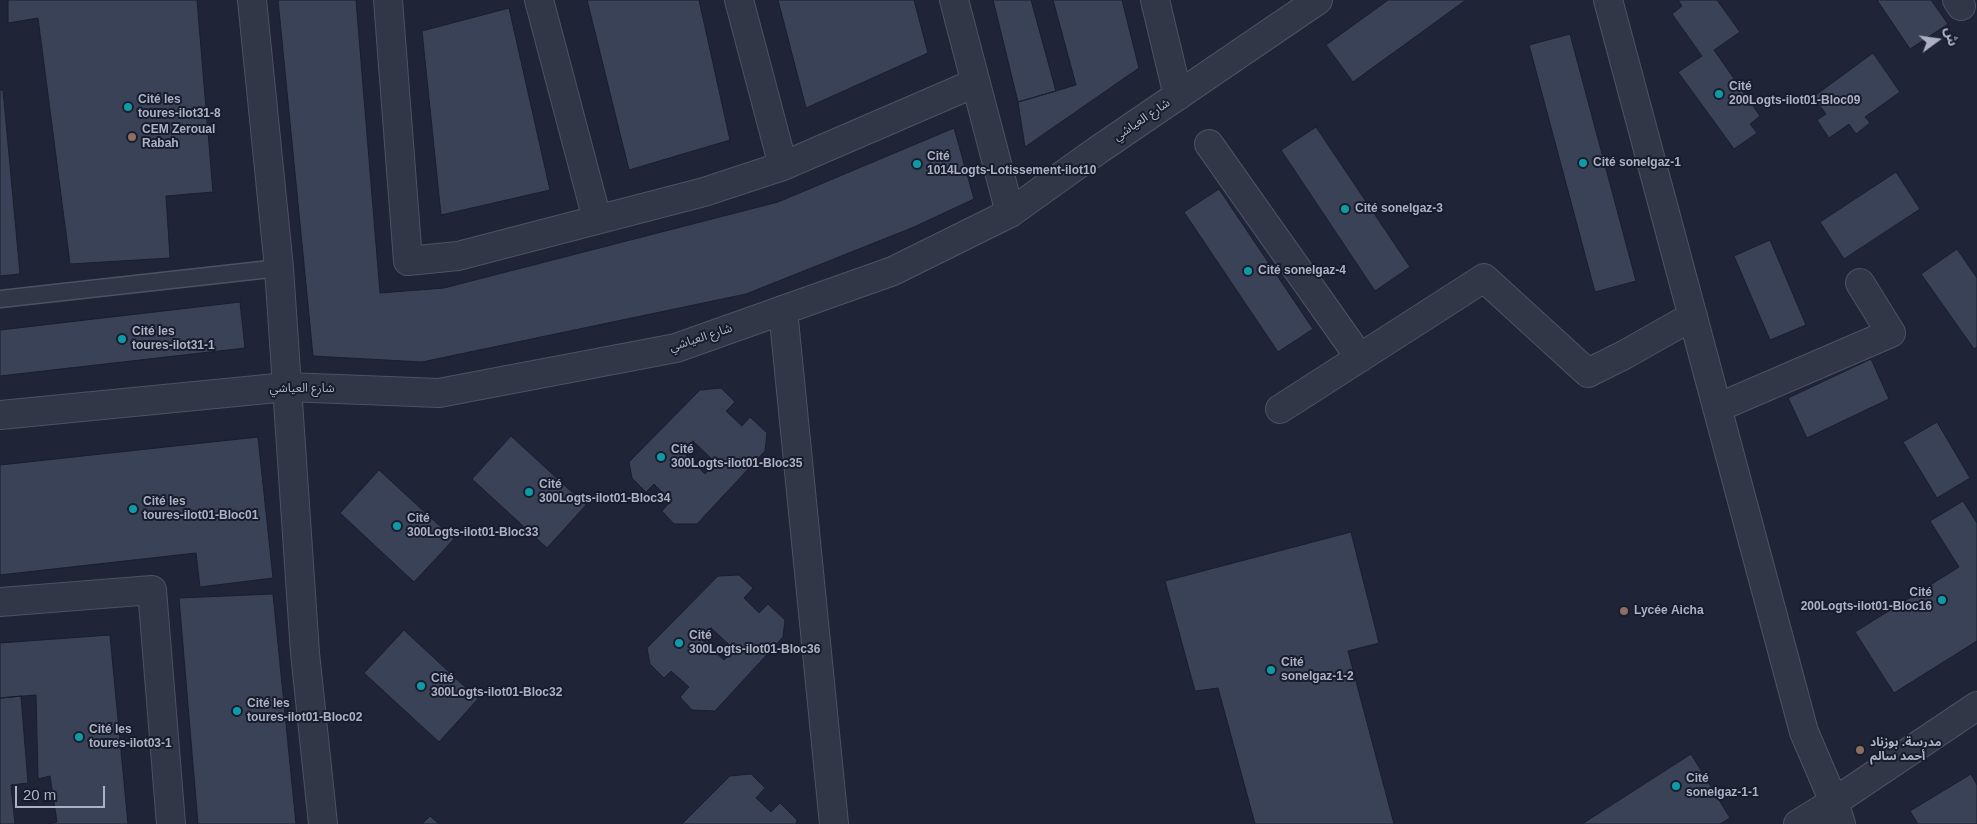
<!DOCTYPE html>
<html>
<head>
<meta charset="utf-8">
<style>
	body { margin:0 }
	#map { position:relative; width:1977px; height:824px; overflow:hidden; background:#1f2537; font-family:Arial,"Noto Sans Arabic",sans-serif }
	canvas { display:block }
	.north { position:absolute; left:1912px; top:15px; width:50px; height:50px; -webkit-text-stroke:4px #181d2c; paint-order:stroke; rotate:76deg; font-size:14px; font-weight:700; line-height:20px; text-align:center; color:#acb1c5 }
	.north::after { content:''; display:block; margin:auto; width:18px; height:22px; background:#acb1c5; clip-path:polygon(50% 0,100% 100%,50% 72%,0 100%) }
	.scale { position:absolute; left:15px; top:786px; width:90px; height:22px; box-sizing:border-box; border:2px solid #acb1c5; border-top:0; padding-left:6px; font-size:15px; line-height:18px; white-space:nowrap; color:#acb1c5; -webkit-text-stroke:4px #181d2c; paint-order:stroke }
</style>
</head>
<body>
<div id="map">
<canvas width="1977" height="824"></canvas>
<div class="north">ش</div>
<div class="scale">20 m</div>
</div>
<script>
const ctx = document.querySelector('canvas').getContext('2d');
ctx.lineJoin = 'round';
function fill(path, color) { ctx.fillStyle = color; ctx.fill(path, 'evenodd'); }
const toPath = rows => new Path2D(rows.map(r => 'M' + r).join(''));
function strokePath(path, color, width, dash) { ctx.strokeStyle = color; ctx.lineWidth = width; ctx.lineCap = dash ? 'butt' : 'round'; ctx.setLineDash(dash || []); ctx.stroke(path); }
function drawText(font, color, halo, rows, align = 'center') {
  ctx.font = font + ' Arial,"Noto Sans Arabic",sans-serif'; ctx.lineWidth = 4; ctx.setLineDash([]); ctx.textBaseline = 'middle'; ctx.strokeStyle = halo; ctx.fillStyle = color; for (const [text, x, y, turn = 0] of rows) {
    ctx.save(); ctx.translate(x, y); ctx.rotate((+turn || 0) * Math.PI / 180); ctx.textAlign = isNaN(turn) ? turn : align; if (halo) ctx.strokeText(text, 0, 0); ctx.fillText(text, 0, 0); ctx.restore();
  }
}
const building = toPath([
	[8,0,197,0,213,192,166,196,170,258,70,264,38,18,8,23,8,0],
	[278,0,356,0,380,293,444,288,778,202,954,128,974,199,914,227,746,294,422,362,313,356,278,0],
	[587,0,699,0,730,140,629,170,587,0],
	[778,0,914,0,928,53,806,108,778,0],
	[993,0,1031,0,1056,91,1018,102,993,0],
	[1053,0,1122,0,1139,68,1025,147,1018,102,1076,85,1053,0],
	[1388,0,1466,0,1353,82,1326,45,1388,0],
	[1678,0,1717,0,1740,32,1714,50,1760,116,1750,124,1757,133,1734,149,1678,72,1702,56,1672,14,1682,6,1678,0],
	[1877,0,1931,0,1948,24,1910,49,1877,0],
	[509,8,550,190,441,215,422,31,509,8],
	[1570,34,1636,281,1595,292,1529,45,1570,34],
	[1873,53,1900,92,1865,117,1870,123,1856,134,1849,124,1829,138,1817,120,1826,114,1813,97,1873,53],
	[0,90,3,90,20,274,0,276,0,90],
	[1316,127,1410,267,1375,291,1281,150,1316,127],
	[1896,172,1920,209,1844,259,1820,222,1896,172],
	[1219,189,1313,329,1278,352,1184,212,1219,189],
	[1770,240,1806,325,1770,340,1734,256,1770,240],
	[1957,249,1977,278,1977,347,1974,349,1921,274,1957,249],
	[240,302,245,348,0,376,0,330,240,302],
	[1871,359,1889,399,1807,438,1788,398,1871,359],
	[721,388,735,402,726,411,742,426,750,417,767,433,765,451,697,524,674,524,662,511,671,501,654,484,646,492,632,478,629,462,700,390,721,388],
	[693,441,716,463,705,474,683,452,693,441],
	[1937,422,1970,478,1937,498,1903,442,1937,422],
	[511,436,586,505,547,548,472,479,511,436],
	[258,437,273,578,200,587,196,553,0,575,0,465,258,437],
	[379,470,454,539,414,582,340,513,379,470],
	[1963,501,1977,523,1977,641,1894,693,1855,632,1959,567,1930,521,1963,501],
	[1351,532,1379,643,1348,651,1394,824,1255,824,1218,688,1195,691,1165,581,1351,532],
	[739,575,753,588,744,598,759,613,768,604,785,620,783,637,715,711,692,710,680,697,689,687,671,671,664,678,650,664,647,648,718,576,739,575],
	[711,628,734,649,724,660,701,639,711,628],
	[273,594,296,824,198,824,179,598,273,594],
	[404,630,478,699,439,742,364,673,404,630],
	[110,635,128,824,48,824,57,822,50,776,38,779,36,695,0,698,0,643,110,635],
	[21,696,28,783,11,785,15,824,0,824,0,698,21,696],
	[1691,754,1730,818,1720,824,1582,824,1691,754],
	[751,774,765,788,756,798,771,812,780,803,797,820,796,824,682,824,730,776,751,774],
	[1971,774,1977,785,1977,824,1918,824,1910,811,1971,774],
	[430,816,439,824,422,824,430,816]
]);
const service = toPath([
	[0,299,279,268]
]);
const minor = toPath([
	[388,0,408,261,458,256,704,192,783,166,975,83],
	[539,0,597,219],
	[739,0,783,166],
	[954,0,1010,213],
	[1155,0,1178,96],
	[1608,0,1804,732,1834,802,1841,824],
	[1957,0,1961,6],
	[1209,144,1360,358],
	[783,310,834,824],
	[1717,408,1891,333,1860,283],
	[1280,409,1484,278,1588,373,1624,355,1693,316],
	[0,602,152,590,171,824],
	[1798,824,1834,802,1977,706]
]);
const tertiary = toPath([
	[252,0,279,268,305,653,323,824],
	[0,415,287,387,439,393,676,348,893,271,1010,213,1098,150,1318,0]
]);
const markers = [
	[1719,94,5,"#0f9aa8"],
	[128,107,5,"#0f9aa8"],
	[132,137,5,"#8d6e63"],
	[1583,163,5,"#0f9aa8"],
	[917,164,5,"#0f9aa8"],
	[1345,209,5,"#0f9aa8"],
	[1248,271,5,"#0f9aa8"],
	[122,339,5,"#0f9aa8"],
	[661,457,5,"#0f9aa8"],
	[529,492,5,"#0f9aa8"],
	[133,509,5,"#0f9aa8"],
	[397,526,5,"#0f9aa8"],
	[1942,600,5,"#0f9aa8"],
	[1624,611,5,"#8d6e63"],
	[679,643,5,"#0f9aa8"],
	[1271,670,5,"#0f9aa8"],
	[421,686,5,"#0f9aa8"],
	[237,711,5,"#0f9aa8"],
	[79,737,5,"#0f9aa8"],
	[1860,750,5,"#8d6e63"],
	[1676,786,5,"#0f9aa8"]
];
const poiNames = [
	["Cité",1729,87],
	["200Logts-ilot01-Bloc09",1729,101],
	["Cité les",138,100],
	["toures-ilot31-8",138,114],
	["CEM Zeroual",142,130],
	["Rabah",142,144],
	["Cité",927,157],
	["1014Logts-Lotissement-ilot10",927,171],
	["Cité sonelgaz-1",1593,163],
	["Cité sonelgaz-3",1355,209],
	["Cité sonelgaz-4",1258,271],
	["Cité les",132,332],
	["toures-ilot31-1",132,346],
	["Cité",671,450],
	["300Logts-ilot01-Bloc35",671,464],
	["Cité",539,485],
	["300Logts-ilot01-Bloc34",539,499],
	["Cité les",143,502],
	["toures-ilot01-Bloc01",143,516],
	["Cité",407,519],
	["300Logts-ilot01-Bloc33",407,533],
	["Cité",1932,593,"right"],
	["200Logts-ilot01-Bloc16",1932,607,"right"],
	["Lycée Aicha",1634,611],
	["Cité",689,636],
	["300Logts-ilot01-Bloc36",689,650],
	["Cité",1281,663],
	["sonelgaz-1-2",1281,677],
	["Cité",431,679],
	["300Logts-ilot01-Bloc32",431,693],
	["Cité les",247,704],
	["toures-ilot01-Bloc02",247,718],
	["Cité les",89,730],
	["toures-ilot03-1",89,744],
	["مدرسة. بوزناد",1870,743],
	["أحمد سالم",1870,757],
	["Cité",1686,779],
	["sonelgaz-1-1",1686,793]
];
const streetNames = [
	["شارع العياشي",1142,120,-34],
	["شارع العياشي",701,338,-18],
	["شارع العياشي",302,389]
];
fill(building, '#3a4258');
strokePath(building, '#1a1f2e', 1);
strokePath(service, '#4d5263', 19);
strokePath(minor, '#4d5263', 30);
strokePath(tertiary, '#4d5263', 30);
strokePath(service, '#323748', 16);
strokePath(minor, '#323748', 28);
strokePath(tertiary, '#323748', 28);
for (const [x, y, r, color] of markers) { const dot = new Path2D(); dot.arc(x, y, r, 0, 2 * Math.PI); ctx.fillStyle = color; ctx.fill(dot); strokePath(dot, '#181d2c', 2); }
drawText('bold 12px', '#acb1c5', '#181d2c', poiNames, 'left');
drawText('12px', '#acb1c5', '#181d2c', streetNames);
</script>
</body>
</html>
